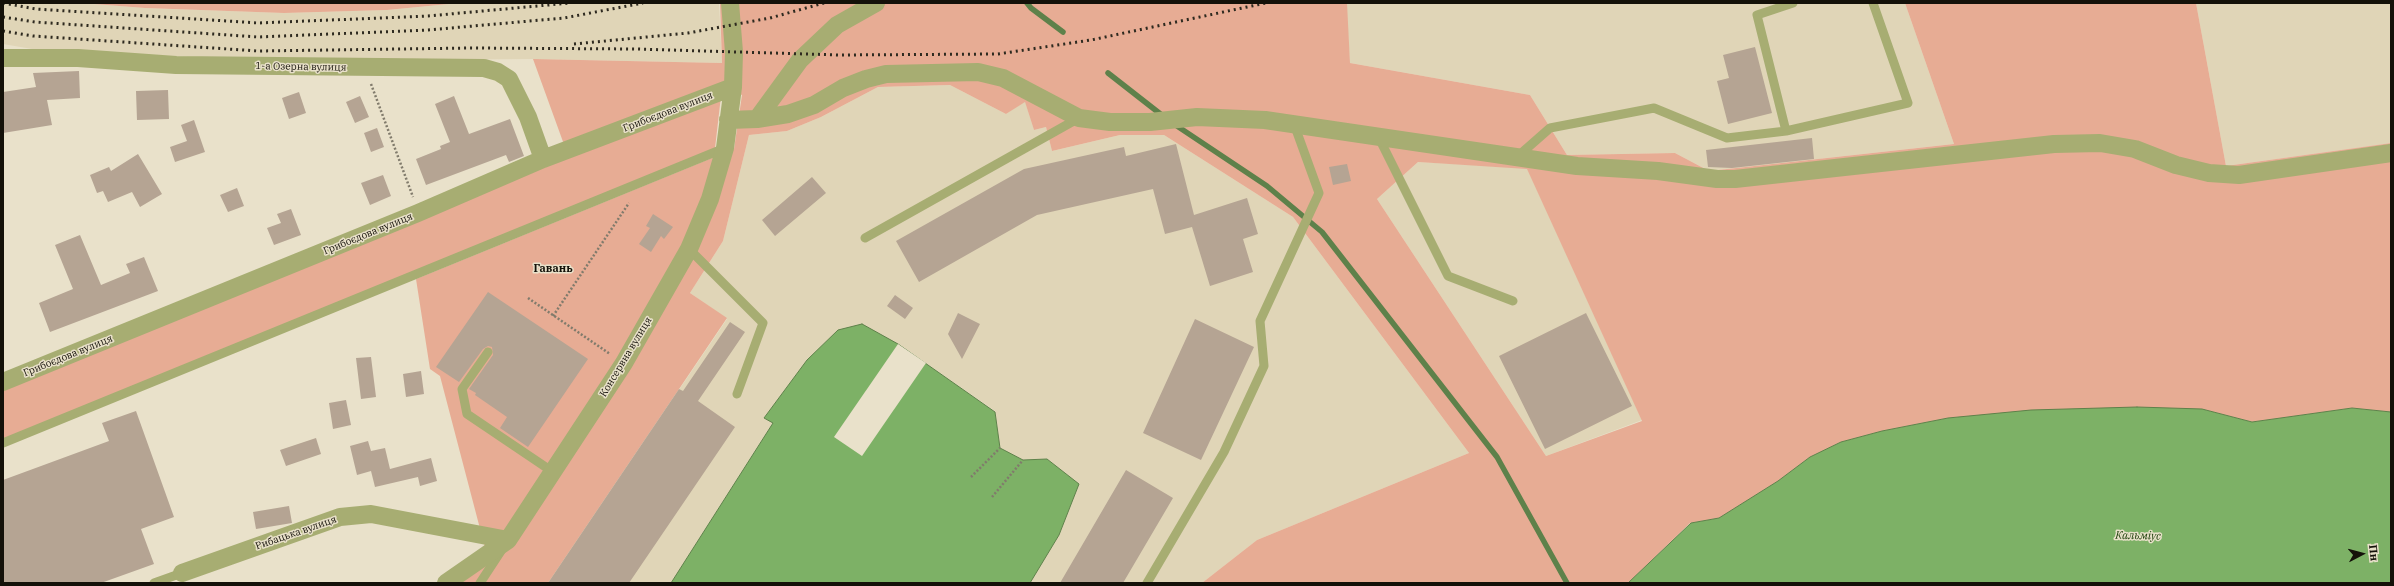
<!DOCTYPE html>
<html>
<head>
<meta charset="utf-8">
<style>
	body { margin:0 }
	#map { position:relative; width:2394px; height:586px; overflow:hidden; background:#e9e1ca; font-family:"IBM Plex Serif",serif }
	canvas { display:block }
	.frame { position:absolute; inset:0; border:4px solid #141109; pointer-events:none }
	.north { position:absolute; left:2342px; top:534px; width:40px; height:40px; -webkit-text-stroke:3px #e9e1ca; paint-order:stroke; rotate:84deg; font-size:11px; font-weight:700; line-height:16px; text-align:center; color:#141109 }
	.north::after { content:''; display:block; margin:auto; width:14px; height:18px; background:#141109; clip-path:polygon(50% 0,100% 100%,50% 72%,0 100%) }
</style>
</head>
<body>
<div id="map">
<canvas width="2394" height="586"></canvas>
<div class="frame"></div>
<div class="north">Пн</div>
</div>
<script>
const ctx = document.querySelector('canvas').getContext('2d');
ctx.lineJoin = 'round';
function fill(path, color) { ctx.fillStyle = color; ctx.fill(path, 'evenodd'); }
const toPath = rows => new Path2D(rows.map(r => 'M' + r).join(''));
function strokePath(path, color, width, dash) { ctx.strokeStyle = color; ctx.lineWidth = width; ctx.lineCap = dash ? 'butt' : 'round'; ctx.setLineDash(dash || []); ctx.stroke(path); }
function drawText(font, color, halo, rows, align = 'center') {
  ctx.font = font + ' "IBM Plex Serif",serif'; ctx.lineWidth = 3; ctx.setLineDash([]); ctx.textBaseline = 'middle'; ctx.strokeStyle = halo; ctx.fillStyle = color; for (const [text, x, y, turn = 0] of rows) {
    ctx.save(); ctx.translate(x, y); ctx.rotate((+turn || 0) * Math.PI / 180); ctx.textAlign = isNaN(turn) ? turn : align; if (halo) ctx.strokeText(text, 0, 0); ctx.fillText(text, 0, 0); ctx.restore();
  }
}
const built = toPath([
	[3,3,81,3,145,8,284,13,387,10,459,3,719,3,722,63,533,59,268,61,32,49,3,44],
	[1346,3,1905,3,1954,144,1709,171,1675,153,1567,155,1530,95,1350,63],
	[2196,3,2391,3,2391,143,2226,166],
	[950,85,1006,114,1025,101,1034,130,1046,127,1052,151,1120,135,1164,135,1293,217,1469,453,1257,540,1202,583,1030,583,1059,535,1079,484,1047,459,1023,460,1000,448,995,411,898,344,838,330,807,360,764,418,773,422,671,583,548,583,727,319,690,293,723,241,749,135,787,131,821,117,878,87],
	[1418,162,1527,168,1642,420,1546,456,1377,199]
]);
const green = toPath([
	[81,3,459,3,387,10,284,13,145,8],
	[720,3,1347,3,1350,63,1530,95,1567,155,1675,153,1709,171,1954,144,1905,3,2196,3,2226,166,2391,143,2391,412,2352,408,2252,422,2202,409,1948,418,1882,431,1841,442,1810,457,1778,481,1719,518,1690,523,1628,583,1202,583,1257,540,1469,453,1293,217,1164,135,1120,135,1052,151,1046,127,1034,130,1025,102,1006,114,950,85,878,87,821,117,787,131,749,135,723,241,690,293,727,318,548,583,461,583,489,563,440,376,430,369,416,279,734,149,742,95,720,87,566,150,533,59,722,63],
	[1418,162,1527,169,1642,421,1546,456,1377,199],
	[721,96,715,148,3,439,3,384]
]);
const water = toPath([
	[862,324,898,344,995,412,1000,448,1023,460,1047,459,1079,484,1059,535,1030,583,671,583,773,423,764,418,807,360,838,330,862,324],
	[2137,407,2202,409,2252,422,2352,408,2391,412,2391,583,1628,583,1691,523,1719,518,1778,481,1810,457,1841,442,1882,431,1948,418,2031,410,2137,407]
]);
const pier = toPath([
	[898,344,926,363,862,456,834,437]
]);
const stream = toPath([
	[1027,3,1031,8,1063,32],
	[1108,73,1163,116],
	[1174,124,1267,186,1322,232,1497,457,1567,583]
]);
const building = toPath([
	[1755,47,1772,113,1728,124,1717,81,1729,78,1723,55],
	[79,71,80,98,47,100,52,125,3,133,3,92,36,87,33,73],
	[168,90,169,119,137,120,136,91],
	[299,92,306,113,289,119,282,98],
	[360,96,369,117,355,123,346,102],
	[454,96,469,134,510,119,524,156,509,162,506,155,426,185,416,159,441,149,440,146,450,142,435,104],
	[194,120,205,152,175,162,170,147,187,141,181,125],
	[377,128,384,147,371,152,364,133],
	[1812,138,1814,159,1732,168,1708,167,1706,150],
	[1176,144,1194,215,1247,198,1258,234,1243,239,1253,272,1210,286,1192,227,1165,234,1153,189,1037,215,919,282,896,241,1024,169,1124,147,1126,156],
	[138,154,162,194,140,207,132,192,108,202,103,191,97,193,90,175,109,167,111,171],
	[1347,164,1351,181,1333,185,1329,167],
	[383,175,391,196,370,205,361,183],
	[812,177,826,193,775,236,762,220],
	[237,188,244,206,228,212,220,195],
	[291,209,301,235,274,245,267,228,281,223,277,214],
	[653,214,673,227,664,239,661,236,651,252,639,244,650,228,646,226],
	[80,235,101,285,130,273,126,264,144,257,158,291,50,332,39,303,73,289,55,245],
	[488,292,588,359,528,447,500,428,507,417,475,395,476,393,469,389,493,355,492,347,488,346,483,349,459,382,436,367],
	[895,295,913,308,905,319,887,306],
	[958,313,980,324,962,359,948,334],
	[1586,313,1632,406,1545,449,1499,356],
	[1195,319,1254,347,1201,460,1143,433],
	[730,322,745,332,698,401,735,427,629,583,548,583,679,389,683,391],
	[371,357,376,397,361,399,356,358],
	[421,371,424,394,406,397,403,374],
	[346,400,351,425,333,429,329,403],
	[136,411,174,517,141,529,154,564,101,583,3,583,3,480,109,441,102,423],
	[316,438,321,454,286,466,280,450],
	[368,441,371,451,385,448,390,469,431,458,437,481,420,486,418,477,375,487,371,471,357,475,350,446],
	[1126,470,1173,498,1123,583,1060,583],
	[289,506,292,523,256,529,253,512]
]);
const path = toPath([
	[371,84,413,197],
	[528,298,610,354],
	[553,316,629,203],
	[971,477,1000,448],
	[992,497,1023,460]
]);
const lane = toPath([
	[1786,131,1757,15,1793,3],
	[1378,136,1448,276,1513,301],
	[1517,157,1550,128,1654,108,1727,138,1786,131,1908,103,1873,3],
	[865,238,1079,118],
	[689,249,763,323,737,394],
	[488,352,462,389,467,414,553,472],
	[3,443,725,148],
	[154,583,182,573],
	[480,583,501,551],
	[1147,583,1224,452,1264,366,1260,321,1319,193,1294,124]
]);
const street = toPath([
	[3,58,78,58,176,65,484,68,498,72,509,79,528,117,543,159],
	[757,119,800,60,837,25,876,3],
	[728,120,757,119,788,114,814,105,843,88,866,79,886,74,978,72,1003,78,1079,118,1110,122,1150,122,1197,117,1265,120,1577,166,1658,171,1717,179,1735,179,2054,144,2100,143,2135,149,2176,165,2209,173,2239,175,2391,153],
	[3,382,418,213,543,159,733,87],
	[182,573,340,517,371,514,508,540],
	[446,583,508,540,624,363,689,249,710,199,725,148,733,87,734,52,730,3]
]);
const rail = toPath([
	[3,3,36,9,258,23,428,16,570,3],
	[3,17,35,22,258,37,428,30,564,18,643,3],
	[3,31,33,36,258,51,472,48,636,49,840,55,998,54,1091,40,1266,3],
	[574,44,688,33,770,18,824,3]
]);
const streetNames = [
	["1-а Озерна вулиця",301,67,1],
	["Грибоєдова вулиця",668,112,-21],
	["Грибоєдова вулиця",368,234,-22],
	["Грибоєдова вулиця",68,356,-22],
	["Консервна вулиця",626,357,-59],
	["Рибацька вулиця",296,533,-19]
];
const neighbourhoodNames = [
	["Гавань",553,269]
];
const waterNames = [
	["Кальміус",2138,536,1]
];
fill(built, '#e0d5b7');
fill(green, '#e7ac94');
fill(water, '#7db166');
strokePath(water, '#5e814a', 1);
fill(pier, '#e9e1ca');
strokePath(stream, '#5e814a', 5.5);
fill(building, '#b5a493');
strokePath(path, '#817b6c', 2.5, [2, 2]);
strokePath(lane, '#a7ad72', 9);
strokePath(street, '#a7ad72', 18);
strokePath(rail, '#2d291f', 3, [2, 4]);
drawText('10px', '#141109', '#e9e1ca', streetNames);
drawText('bold 11px', '#141109', '#e9e1ca', neighbourhoodNames);
drawText('italic 11px', '#1e400b', '#e9e1ca', waterNames);
</script>
</body>
</html>
